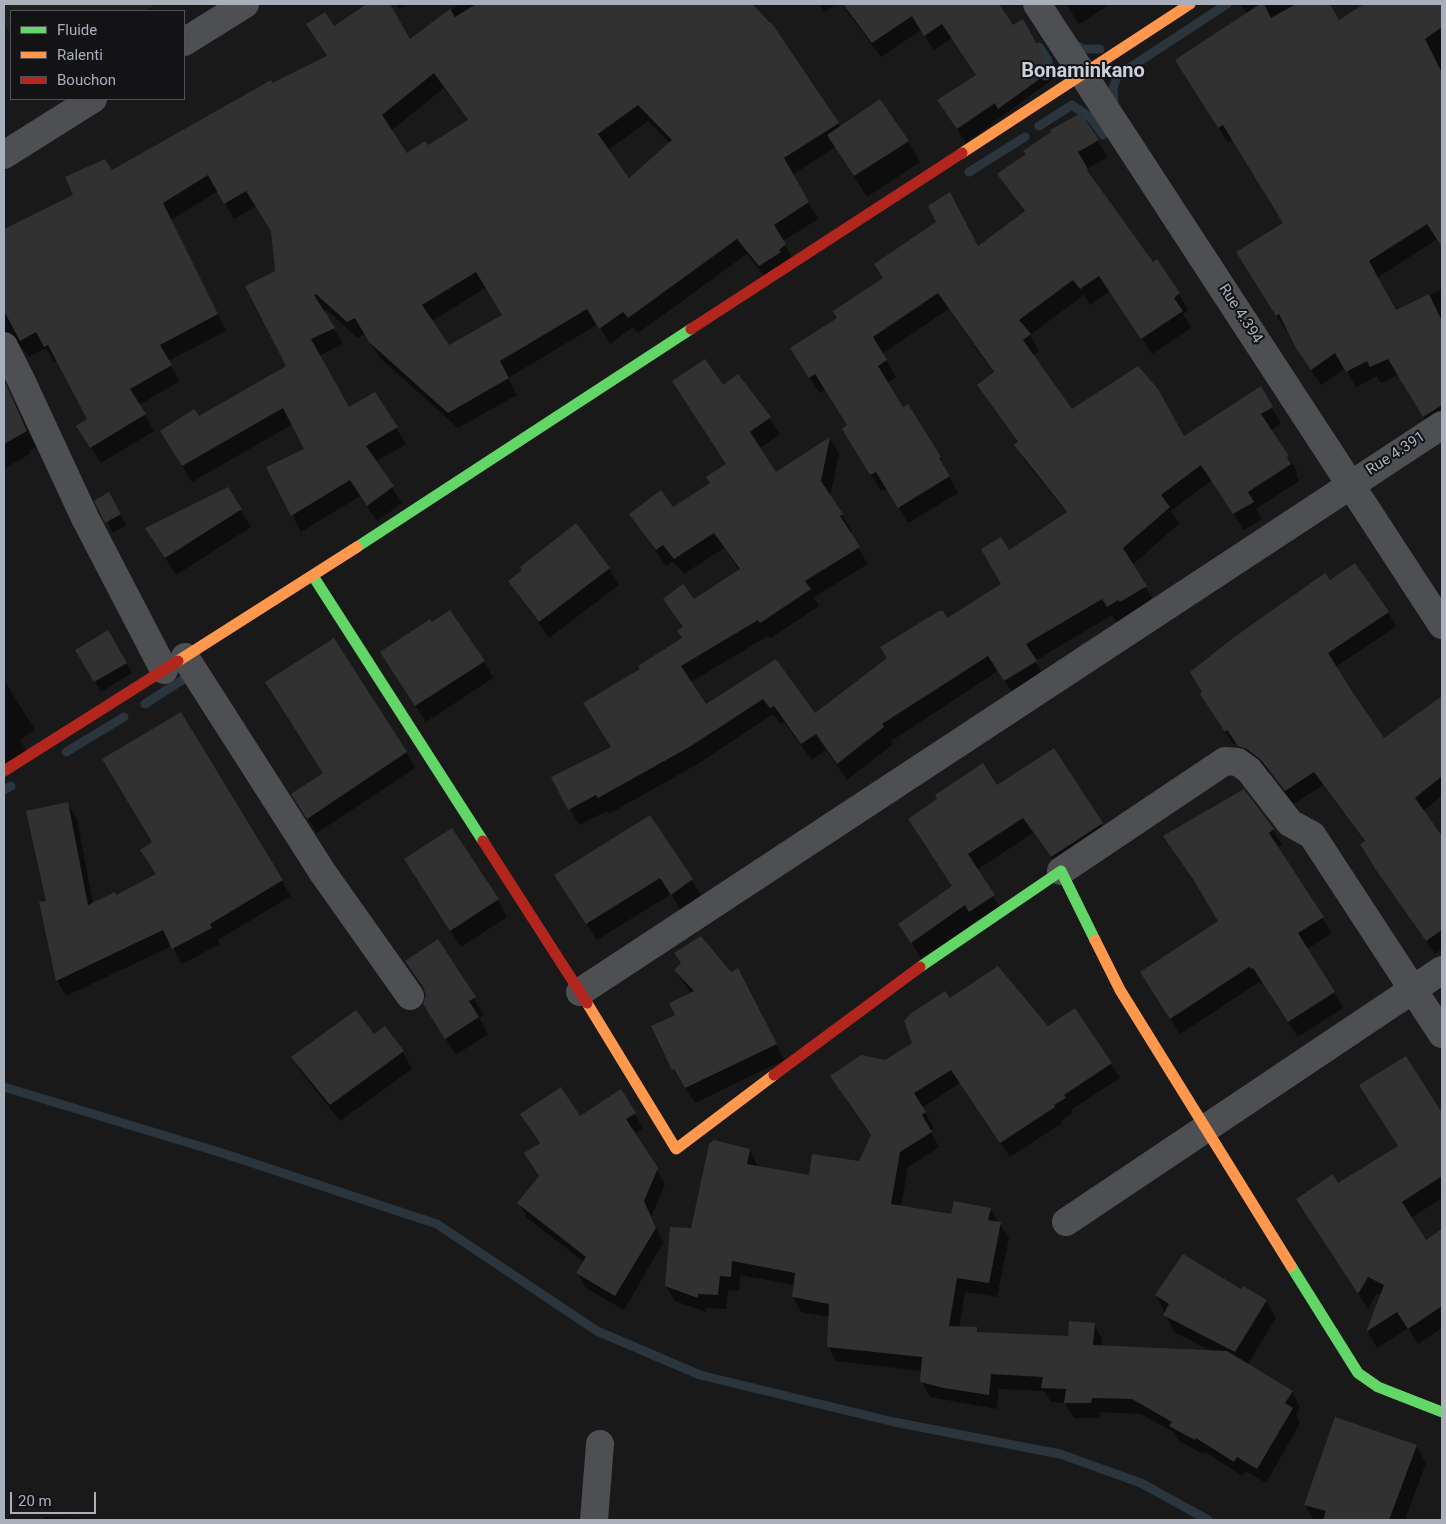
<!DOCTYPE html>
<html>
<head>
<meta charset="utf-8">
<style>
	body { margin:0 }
	#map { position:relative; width:1446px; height:1524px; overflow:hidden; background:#19191a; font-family:Roboto,sans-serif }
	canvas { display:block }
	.frame { position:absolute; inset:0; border:5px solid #a9b0bc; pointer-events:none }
	.legend { position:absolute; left:10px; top:10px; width:175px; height:90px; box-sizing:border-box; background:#131316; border:1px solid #4f5258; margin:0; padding:6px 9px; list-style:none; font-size:15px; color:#a9b0bc }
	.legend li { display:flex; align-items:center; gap:10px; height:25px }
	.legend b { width:25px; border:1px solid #4f5258 }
	.scale { position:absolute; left:10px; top:1492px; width:86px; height:22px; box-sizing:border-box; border:2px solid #a9b0bc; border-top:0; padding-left:6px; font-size:15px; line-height:18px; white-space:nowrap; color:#a9b0bc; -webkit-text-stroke:4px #131316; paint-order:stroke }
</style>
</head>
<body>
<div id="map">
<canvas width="1446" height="1524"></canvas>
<div class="frame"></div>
<ul class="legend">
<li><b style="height:6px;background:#63d668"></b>Fluide</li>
<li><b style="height:6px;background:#ff974d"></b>Ralenti</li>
<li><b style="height:6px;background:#b3261e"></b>Bouchon</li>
</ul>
<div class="scale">20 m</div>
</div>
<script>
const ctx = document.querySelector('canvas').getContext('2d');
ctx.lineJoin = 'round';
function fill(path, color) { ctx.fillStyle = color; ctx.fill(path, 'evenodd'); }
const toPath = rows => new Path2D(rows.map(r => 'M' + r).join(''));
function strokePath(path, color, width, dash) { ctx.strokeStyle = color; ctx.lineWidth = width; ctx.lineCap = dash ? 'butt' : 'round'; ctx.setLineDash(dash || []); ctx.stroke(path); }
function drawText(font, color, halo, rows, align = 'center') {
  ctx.font = font + ' Roboto,sans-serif'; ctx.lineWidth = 4; ctx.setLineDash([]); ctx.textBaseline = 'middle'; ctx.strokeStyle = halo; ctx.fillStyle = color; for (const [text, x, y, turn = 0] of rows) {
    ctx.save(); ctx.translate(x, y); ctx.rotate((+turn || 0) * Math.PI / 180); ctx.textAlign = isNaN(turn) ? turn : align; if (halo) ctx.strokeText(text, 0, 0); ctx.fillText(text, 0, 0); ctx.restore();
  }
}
const green = toPath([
	[4,4,156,4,144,11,11,11,11,35,4,23]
]);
const shadow = toPath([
	[369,4,389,4,410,41,459,4,585,4,587,7,592,4,755,4,840,127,908,141,920,162,867,197,835,147,792,175,818,219,783,241,794,261,769,282,747,254,638,333,633,327,610,344,598,324,508,378,517,395,458,428,380,358,365,334,357,338,326,309,323,312,343,344,319,356,349,408,375,393,406,444,375,462,402,503,377,521,360,496,301,532,268,468,306,449,293,424,192,482,162,431,198,418,287,366,272,232,256,206,234,219,218,191,171,220,226,331,168,361,180,381,139,405,154,431,101,463,87,442,89,420,58,361,54,362,46,348,29,357,23,349,14,346,4,351,4,315,6,313,4,308,4,226,8,228,75,195,112,172,327,57,308,25,334,28],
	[444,88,468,121,427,146,406,155,391,131],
	[648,121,670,144,629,180,608,150],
	[487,287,504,315,448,347,432,321],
	[396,4,407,4,399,9],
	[819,4,836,4,825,12],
	[842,4,997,4,1013,27,1018,24,1053,79,966,143,939,100,977,76,952,38,934,50,921,30,881,57],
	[1066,4,1110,4,1079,24],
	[1241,4,1329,4,1339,21,1367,4,1442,4,1442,247,1437,239,1377,278,1395,311,1442,289,1442,426,1433,432,1399,374,1381,383,1377,376,1356,387,1345,368,1321,385,1307,364,1288,329,1286,331,1246,268,1284,223,1233,140,1228,143,1186,76,1247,14],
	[1081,115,1108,157,1087,169,1152,264,1179,294,1188,310,1183,314,1191,328,1152,354,1110,291,1090,305,1084,295,1030,335,1039,351,1033,356,1072,410,1183,437,1261,388,1281,424,1271,430,1298,473,1296,474,1299,481,1256,509,1262,519,1244,530,1212,480,1171,511,1179,524,1132,565,1155,603,1117,623,1112,615,1035,661,1045,678,1015,697,998,671,891,741,893,744,847,780,826,750,812,760,784,722,781,724,773,714,701,762,609,814,607,811,579,825,570,809,612,747,641,670,684,639,683,628,665,599,694,601,740,571,724,548,684,574,673,561,666,566,631,514,673,509,711,484,727,465,684,398,723,386,738,375,780,434,759,449,776,474,830,438,839,454,830,497,852,531,849,533,868,564,814,597,819,606,770,639,768,636,691,682,706,705,776,660,815,715,947,620,1003,584,1008,551,1067,513,1025,461,1016,445,1018,443,978,385,994,374,949,309,882,354,896,377,887,383,903,409,940,458,958,493,908,523,887,488,881,491,853,446,848,426,826,389,820,393,801,365,978,247,1025,213,999,174],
	[4,381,36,447,29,451,31,453,4,469],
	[227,488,251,527,176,575,157,545],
	[109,493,126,525,113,533,96,501],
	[609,569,619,585,549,638,509,581],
	[1330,582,1388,612,1396,626,1336,667,1384,739,1442,698,1442,796,1423,811,1442,838,1442,949,1435,954,1386,884,1362,845,1365,842,1323,785,1294,804,1271,774,1256,763,1248,760,1236,743,1234,745,1210,708],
	[108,632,132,673,101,692,77,651],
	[484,661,493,678,426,722,392,669],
	[4,680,35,730,20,740,28,754,4,769],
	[1053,750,1112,840,1061,872,1033,833,977,870,1003,912,921,958,900,924,953,887,997,786],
	[406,752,415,768,317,833,302,810,324,774],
	[1243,790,1273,830,1282,845,1277,848,1332,933,1307,949,1343,1008,1298,1037,1263,983,1260,984,1259,982,1180,1034,1151,987,1220,922,1164,837],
	[67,803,77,819,93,904,116,896,157,875,142,851,282,881,291,896,218,940,220,944,182,964,172,946,66,996,57,980,47,902],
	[650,817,702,897,681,911,671,894,597,940,566,892],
	[415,877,498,900,507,917,461,947],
	[438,941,484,1015,479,1018,488,1034,456,1055,434,1021,426,993,406,962],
	[675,954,730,973,738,969,784,1060,695,1103,673,1069,677,1015,691,993,675,971,682,964],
	[949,999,1048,1027,1075,1009,1120,1078,1071,1110,1073,1113,1061,1121,1062,1123,1010,1157,960,1083,922,1108,934,1128,930,1130,939,1147,908,1167,901,1207,952,1216,990,1209,1009,1238,997,1297,965,1292,959,1328,976,1328,979,1333,1069,1337,1094,1324,1102,1339,1102,1347,1213,1352,1174,1332,1156,1295,1242,1291,1266,1301,1276,1318,1247,1365,1292,1392,1300,1407,1296,1415,1300,1423,1266,1483,1245,1471,1242,1476,1205,1452,1203,1454,1179,1441,1175,1433,1141,1414,1100,1412,1099,1418,1074,1418,1065,1403,1051,1402,1044,1391,999,1389,997,1409,930,1397,922,1382,922,1371,836,1361,828,1346,830,1317,801,1312,793,1297,795,1285,740,1275,739,1291,728,1290,726,1309,706,1308,706,1312,675,1301,666,1286,692,1230,750,1150,758,1167,810,1176,860,1162,871,1136,840,1091,913,1043],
	[374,1036,403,1052,412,1069,340,1121,303,1074,293,1057],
	[1406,1058,1442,1115,1442,1198,1411,1218,1425,1241,1442,1230,1442,1328,1418,1344,1408,1328,1377,1348,1368,1332,1382,1295,1377,1293,1368,1309,1307,1215,1338,1184,1399,1146],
	[634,1113,643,1128,634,1134,665,1184,651,1217,663,1243,624,1310,586,1288,578,1273,584,1262,527,1218,519,1203,539,1177,525,1154,541,1144,522,1115,580,1118],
	[1416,1446,1426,1463,1405,1520,1314,1520,1305,1505],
	[45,1517,99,1519,100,1520,44,1520]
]);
const stream = toPath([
	[1072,43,1083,49,1100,49],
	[1039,47,1048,61,1046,76],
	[1117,76,1227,4],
	[1114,103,1113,88,1117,76],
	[1039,126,1072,105,1091,118,1103,135],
	[969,172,1025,137],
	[145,704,182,680],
	[66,752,124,717],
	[4,790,11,786],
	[4,1087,222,1153,437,1224,597,1331,700,1375,894,1422,1060,1454,1141,1483,1208,1520]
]);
const building = toPath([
	[367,4,390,4,410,39,450,9,455,17,476,4,753,4,770,23,771,22,839,123,784,158,809,202,774,225,786,244,779,250,781,252,759,266,737,239,628,318,623,312,599,329,587,309,500,361,509,378,448,413,369,342,355,318,347,322,316,294,314,295,335,328,311,339,349,407,375,392,398,427,366,446,394,486,367,506,350,480,291,516,266,467,304,449,283,408,182,466,160,431,194,409,199,416,286,366,245,286,275,271,271,231,246,191,224,204,208,175,163,203,218,314,160,345,172,365,130,389,146,414,90,448,76,426,87,419,48,345,44,347,36,332,20,341,4,311,4,229,73,195,65,177,105,159,112,170,271,80,272,83,327,56,306,24,325,12,334,26],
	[434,73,468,120,428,145,425,141,407,153,382,115],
	[638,105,672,140,629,178,598,134],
	[476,272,502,315,449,345,422,305],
	[843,4,999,4,1013,25,1023,19,1047,63,1040,67,1045,75,998,109,995,103,957,129,937,100,976,75,942,24,924,36,912,16,872,43],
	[1260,4,1264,4,1271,18,1296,4,1330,4,1339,20,1364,4,1442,4,1442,27,1425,39,1442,73,1442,247,1427,224,1369,261,1396,310,1429,294,1442,321,1442,405,1423,417,1388,359,1370,367,1367,361,1346,372,1335,353,1311,370,1296,348,1279,314,1276,316,1236,252,1283,223,1223,125,1218,128,1175,60],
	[880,99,909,141,854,176,827,135],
	[1081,113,1099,140,1078,152,1088,169,1087,170,1153,262,1157,259,1180,293,1174,298,1183,311,1141,339,1099,276,1080,289,1073,280,1019,320,1031,334,1023,340,1072,409,1138,366,1158,389,1184,436,1261,386,1273,407,1261,414,1289,456,1287,457,1291,464,1248,492,1254,502,1233,514,1201,465,1161,495,1170,507,1123,548,1147,586,1120,602,1118,600,1107,607,1102,599,1026,644,1037,661,1004,681,988,656,882,724,884,727,837,764,816,734,801,744,774,706,770,708,763,699,691,746,598,798,596,795,568,810,551,777,611,747,583,703,640,669,638,666,682,638,677,630,683,627,663,599,683,584,694,599,740,569,714,533,674,559,663,545,656,550,629,514,661,490,673,507,710,483,706,477,726,464,672,381,705,359,723,385,738,374,771,417,750,432,776,472,830,437,821,481,843,514,840,516,860,547,805,581,811,589,760,623,758,620,681,666,706,704,776,659,815,713,887,658,880,647,939,611,943,611,947,618,1001,584,981,549,1001,537,1009,550,1067,512,1014,445,1018,442,977,385,994,372,938,293,873,337,887,360,878,366,903,407,908,404,941,457,939,458,950,476,898,508,876,472,870,475,842,429,847,425,815,374,809,378,790,348,837,318,833,311,883,278,874,264,936,222,928,206,950,192,978,246,1025,211,997,174,1026,154,1023,151,1051,132,1050,130],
	[4,380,27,431,4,444],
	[228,487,242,509,165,558,145,528],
	[109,492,121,514,105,523,94,501],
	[576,523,610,568,539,622,508,581,522,570,520,567],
	[1355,563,1389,612,1328,653,1350,688,1384,738,1442,696,1442,776,1415,798,1442,836,1442,930,1426,941,1376,870,1360,844,1365,841,1314,772,1285,791,1261,760,1247,749,1238,746,1227,730,1225,732,1200,694,1202,692,1190,672,1233,638,1325,573,1330,580],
	[450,610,485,661,415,706,380,652,430,619,432,622],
	[108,630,127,663,94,682,75,650],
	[334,638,407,752,307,819,291,794,323,773,265,682],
	[181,712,283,880,210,924,212,928,172,949,163,930,56,981,39,902,46,901,26,811,68,802,88,905,115,892,116,895,156,874,140,850,152,842,102,759],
	[1054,748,1103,823,1051,857,1023,818,968,854,995,895,969,912,965,905,911,943,898,924,952,886,908,819,937,799,935,795,983,763,997,785],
	[1244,789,1274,829,1269,833,1324,917,1298,933,1335,992,1288,1022,1253,968,1251,969,1249,967,1170,1019,1140,972,1218,921,1194,881,1163,836],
	[650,815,693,879,671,895,660,878,586,924,554,875],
	[452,828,499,899,450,931,404,859],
	[701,936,731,972,738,968,777,1044,685,1088,674,1069,672,1070,651,1026,675,1015,669,1003,694,991,674,970,681,963,674,953],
	[438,939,476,997,469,1001,479,1017,445,1039,423,1004,426,995,423,987,405,961],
	[998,966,1048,1026,1075,1008,1112,1063,1064,1095,1066,1098,1054,1105,1055,1107,1000,1143,951,1070,914,1093,926,1112,922,1115,932,1132,900,1152,891,1204,951,1214,954,1201,991,1208,988,1220,1001,1222,989,1283,957,1278,949,1326,977,1327,977,1332,1068,1336,1069,1321,1095,1323,1093,1345,1227,1351,1293,1391,1285,1403,1293,1408,1257,1469,1237,1457,1234,1462,1196,1438,1195,1440,1169,1426,1172,1422,1132,1399,1092,1398,1091,1403,1064,1403,1066,1389,1041,1388,1043,1377,991,1374,989,1395,944,1388,920,1382,922,1357,827,1347,829,1304,792,1297,795,1273,732,1261,731,1277,720,1276,718,1295,698,1294,698,1298,665,1286,670,1227,691,1228,709,1144,714,1140,750,1149,747,1164,809,1175,812,1154,859,1161,871,1135,830,1076,861,1055,885,1060,912,1043,904,1021,910,1014,945,991,950,998],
	[356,1010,374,1034,385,1026,404,1051,330,1105,291,1057],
	[1406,1056,1442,1113,1442,1176,1402,1202,1426,1240,1442,1229,1442,1306,1408,1329,1397,1312,1366,1332,1384,1285,1368,1277,1358,1294,1296,1199,1333,1174,1338,1183,1398,1146,1359,1085],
	[561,1087,580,1116,621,1089,636,1113,626,1119,658,1168,644,1201,656,1228,615,1296,576,1273,586,1257,517,1203,539,1176,524,1153,540,1143,520,1114],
	[1183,1254,1241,1289,1243,1286,1267,1300,1235,1352,1163,1315,1169,1304,1155,1295],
	[1335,1417,1417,1445,1389,1520,1323,1520,1326,1511,1304,1505]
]);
const street = toPath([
	[1037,4,1442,625],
	[184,42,245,4],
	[4,155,93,99],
	[4,346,21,380,85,518,164,670],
	[185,657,323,873,410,996],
	[1061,871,1225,761,1238,762,1249,770,1290,823,1312,835,1442,1034],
	[580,992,1442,425],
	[1066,1222,1442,970],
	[594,1520,600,1444]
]);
const fast = toPath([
	[357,547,691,329],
	[313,576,483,841],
	[920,967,1061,871,1095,940],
	[1291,1266,1358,1373,1378,1387,1442,1412]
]);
const slow = toPath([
	[962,153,1190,4],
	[178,661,357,547],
	[1095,940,1120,990,1291,1266],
	[587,1003,676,1149,774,1075]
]);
const jam = toPath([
	[691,329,962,153],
	[4,771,178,661],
	[483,841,587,1003],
	[774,1075,920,967]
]);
const streetNames = [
	["Rue 4.394",1240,314,57],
	["Rue 4.391",1396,454,-33]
];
const districtNames = [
	["Bonaminkano",1083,72]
];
fill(green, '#1c241d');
fill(shadow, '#0007');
strokePath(stream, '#2a353d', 9);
fill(building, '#313132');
strokePath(street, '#4d4f53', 28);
strokePath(fast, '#63d668', 11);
strokePath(slow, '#ff974d', 11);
strokePath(jam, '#b3261e', 11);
drawText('15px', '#a9b0bc', '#131316', streetNames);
drawText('bold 20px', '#cbcfd7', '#131316', districtNames);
</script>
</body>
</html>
